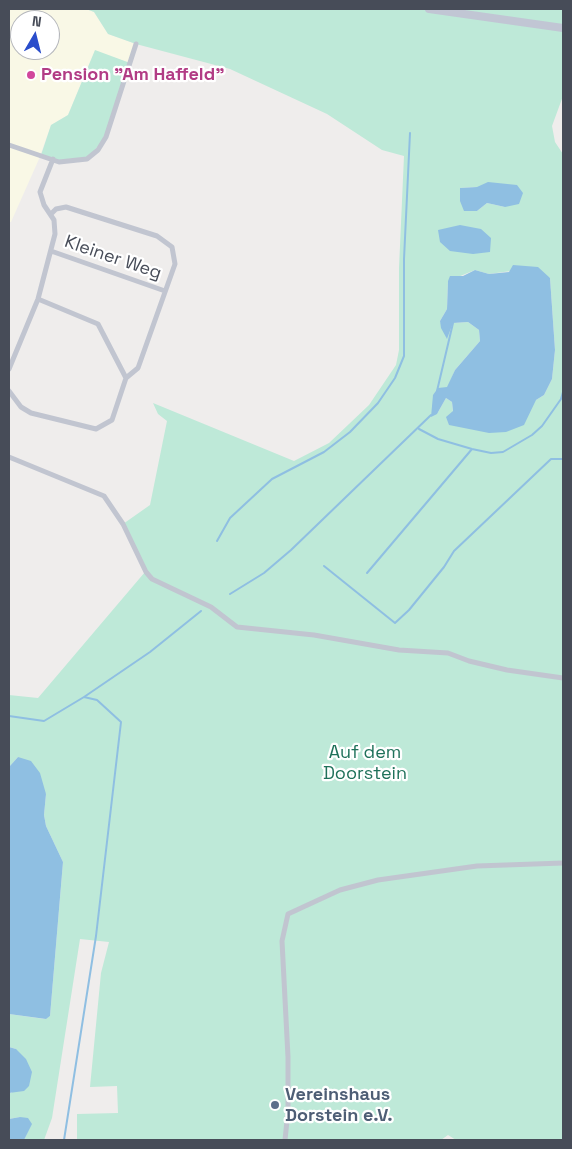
<!DOCTYPE html>
<html>
<head>
<meta charset="utf-8">
<style>
	body { margin:0 }
	#map { position:relative; width:572px; height:1149px; overflow:hidden; background:#efedec; font-family:"Space Grotesk",sans-serif }
	canvas { display:block }
	.frame { position:absolute; inset:0; border:10px solid #474c58; pointer-events:none }
	.north { position:absolute; left:10px; top:10px; width:50px; height:50px; box-sizing:border-box; background:#fff; border:1px solid #b5b7bc; border-radius:50%; rotate:8deg; font-size:14px; font-weight:700; line-height:20px; text-align:center; color:#474c58 }
	.north::after { content:''; display:block; margin:auto; width:18px; height:22px; background:#2a4dcb; clip-path:polygon(50% 0,100% 100%,50% 72%,0 100%) }
</style>
</head>
<body>
<div id="map">
<canvas width="572" height="1149"></canvas>
<div class="frame"></div>
<div class="north">N</div>
</div>
<script>
const ctx = document.querySelector('canvas').getContext('2d');
ctx.lineJoin = 'round';
function fill(path, color) { ctx.fillStyle = color; ctx.fill(path, 'evenodd'); }
const toPath = rows => new Path2D(rows.map(r => 'M' + r).join(''));
function strokePath(path, color, width, dash) { ctx.strokeStyle = color; ctx.lineWidth = width; ctx.lineCap = dash ? 'butt' : 'round'; ctx.setLineDash(dash || []); ctx.stroke(path); }
function drawText(font, color, halo, rows, align = 'center') {
  ctx.font = font + ' "Space Grotesk",sans-serif'; ctx.lineWidth = 4.5; ctx.setLineDash([]); ctx.textBaseline = 'middle'; ctx.strokeStyle = halo; ctx.fillStyle = color; for (const [text, x, y, turn = 0] of rows) {
    ctx.save(); ctx.translate(x, y); ctx.rotate((+turn || 0) * Math.PI / 180); ctx.textAlign = isNaN(turn) ? turn : align; if (halo) ctx.strokeText(text, 0, 0); ctx.fillText(text, 0, 0); ctx.restore();
  }
}
const commercial = toPath([
	[9,9,86,9,94,12,108,34,136,44,130,63,95,51,68,115,51,125,39,159,11,222,9,222],
	[20,20,50,20,50,50,20,50]
]);
const green = toPath([
	[86,9,563,9,563,96,552,126,555,142,563,154,563,1140,456,1140,448,1135,441,1140,77,1140,77,1114,118,1113,117,1086,90,1087,101,973,109,942,80,939,52,1118,44,1140,24,1140,31,1124,20,1117,9,1119,9,1093,12,1093,16,1049,9,1047,9,1014,45,1019,50,1016,63,862,46,826,44,815,46,794,18,757,9,767,9,695,38,698,145,572,123,524,150,505,167,421,158,414,153,403,294,461,329,443,369,405,396,365,399,350,399,268,404,156,382,150,327,114,230,69,136,44,108,34,94,12],
	[477,187,505,207,487,203,477,211,460,188],
	[475,270,489,274,511,271,550,278,555,350,552,379,544,395,536,400,453,412,452,402,446,398,437,414,455,370,480,341,479,330,468,322,453,323,447,338,440,321,447,309,448,281],
	[95,50,130,63,106,137,87,159,59,162,41,155,51,125,68,115]
]);
const water = toPath([
	[488,182,517,185,523,193,519,204,505,207,487,203,477,211,464,211,460,201,460,188,477,187],
	[460,225,481,229,491,238,490,252,473,254,450,251,440,242,438,230],
	[513,265,538,267,550,278,555,350,552,379,544,395,536,400,524,425,506,432,489,433,449,425,446,417,453,411,452,402,446,398,437,414,431,417,433,395,438,388,447,387,455,370,480,341,479,330,468,322,453,323,447,339,441,328,440,321,447,309,448,281,450,276,463,276,475,270,489,274,509,272],
	[18,757,31,761,40,773,46,794,44,815,46,826,63,862,50,1016,46,1019,9,1014,9,767],
	[9,1047,16,1049,26,1059,32,1072,29,1086,24,1091,9,1093],
	[20,1117,28,1118,32,1124,24,1140,9,1140,9,1119]
]);
const stream = toPath([
	[437,391,453,323],
	[419,429,438,439,472,449,491,453,503,452,532,435,542,426,561,399,563,392],
	[217,541,230,518,272,479,324,452,350,432,378,403,395,378,404,356,404,259,410,133],
	[324,566,395,623,409,610,444,567,454,551,551,459,563,459],
	[367,573,472,449],
	[230,594,264,573,291,550,431,415],
	[9,716,44,721,84,697,150,652,201,611],
	[64,1140,96,936,121,722,97,700,84,697]
]);
const street = toPath([
	[9,145,59,162,87,159,98,150,106,137,136,44],
	[51,251,165,291],
	[38,299,98,324,126,378],
	[9,369,38,299,55,234,54,220,44,205,40,192,53,159],
	[9,391,21,407,31,413,96,429,112,420,126,378,138,368,175,264,172,247,157,236,66,207,56,209,51,214],
	[9,457,104,496,123,524,146,572,152,579,211,607,237,627,314,635,399,650,448,653,469,661,507,670,563,678],
	[285,1140,288,1111,288,1057,282,941,288,914,340,890,378,880,477,866,563,863]
]);
const secondary = toPath([
	[429,9,563,28]
]);
const markers = [
	[31,75,5,"#d1479c"],
	[275,1105,5,"#5c6f8a"]
];
const hotelNames = [
	["Pension \"Am Haffeld\"",41,75]
];
const streetNames = [
	["Kleiner Weg",113,258,19]
];
const parkNames = [
	["Auf dem",365,753],
	["Doorstein",365,774]
];
const serviceNames = [
	["Vereinshaus",285,1095],
	["Dorstein e.V.",285,1116]
];
fill(commercial, '#f9f8e6');
fill(green, '#bee9d8');
fill(water, '#8fbfe2');
strokePath(stream, '#8fbfe2', 2);
strokePath(street, '#c1c5d0', 5);
strokePath(secondary, '#c1c6d4', 8);
for (const [x, y, r, color] of markers) { const dot = new Path2D(); dot.arc(x, y, r, 0, 2 * Math.PI); ctx.fillStyle = color; ctx.fill(dot); strokePath(dot, '#fff', 2); }
drawText('bold 18px', '#b23c85', '#fff', hotelNames, 'left');
drawText('18px', '#474c58', '#fff', streetNames);
drawText('18px', '#1f715a', '#fff', parkNames);
drawText('bold 18px', '#4e5e75', '#fff', serviceNames, 'left');
</script>
</body>
</html>
